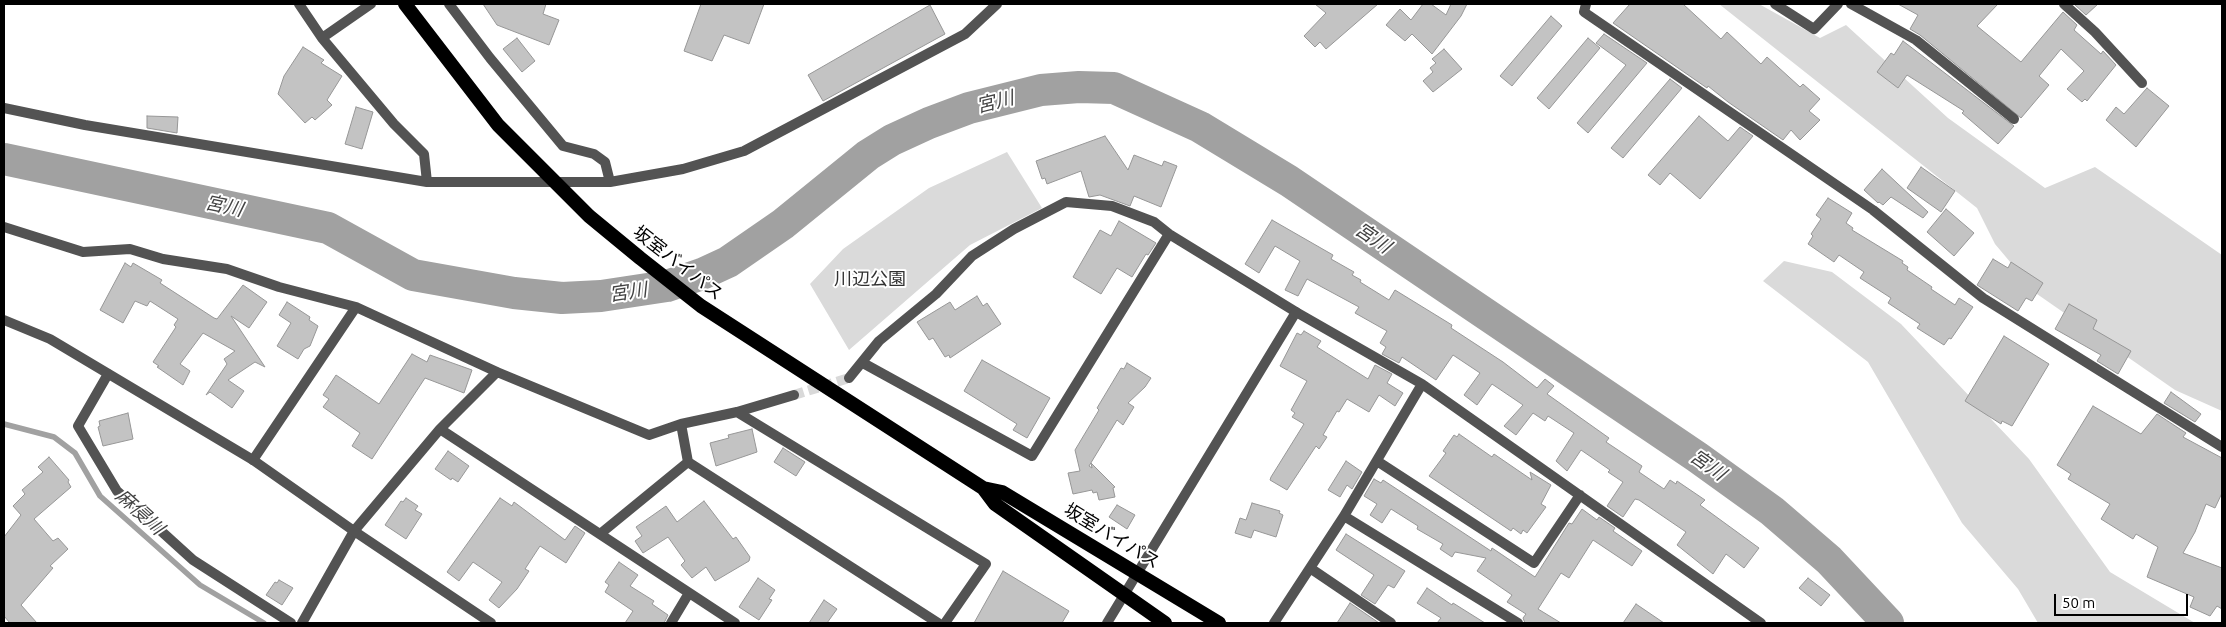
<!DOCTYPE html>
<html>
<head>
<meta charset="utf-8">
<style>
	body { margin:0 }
	#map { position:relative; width:2226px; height:627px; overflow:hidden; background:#fff; font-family:Ubuntu,sans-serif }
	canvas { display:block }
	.frame { position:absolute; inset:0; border:5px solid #000; pointer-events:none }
	.scale { position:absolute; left:2054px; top:594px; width:134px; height:22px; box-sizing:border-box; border:2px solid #000; border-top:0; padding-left:6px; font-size:15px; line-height:18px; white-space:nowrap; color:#000; -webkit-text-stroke:4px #fff; paint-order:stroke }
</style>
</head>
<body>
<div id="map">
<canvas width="2226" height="627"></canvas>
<div class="frame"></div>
<div class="scale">50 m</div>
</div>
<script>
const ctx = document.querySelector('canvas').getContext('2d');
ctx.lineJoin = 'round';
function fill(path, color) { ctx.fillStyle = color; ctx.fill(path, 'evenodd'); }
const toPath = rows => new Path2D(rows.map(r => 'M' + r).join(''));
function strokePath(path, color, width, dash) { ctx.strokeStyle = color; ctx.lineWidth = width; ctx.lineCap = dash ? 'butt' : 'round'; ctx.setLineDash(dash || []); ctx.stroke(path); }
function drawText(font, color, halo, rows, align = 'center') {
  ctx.font = font + ' Ubuntu,"Noto Sans JP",sans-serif'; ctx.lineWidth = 4; ctx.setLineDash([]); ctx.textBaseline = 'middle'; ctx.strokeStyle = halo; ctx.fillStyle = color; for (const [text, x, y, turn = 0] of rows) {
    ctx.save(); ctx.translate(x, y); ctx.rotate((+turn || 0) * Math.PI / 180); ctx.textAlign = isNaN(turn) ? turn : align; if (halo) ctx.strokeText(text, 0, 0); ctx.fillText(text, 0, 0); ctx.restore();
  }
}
const green = toPath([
	[1719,4,1759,4,1820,38,1846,25,1948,118,2045,188,2095,167,2222,255,2222,411,2175,390,2037,294,1995,244,1977,208],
	[1007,152,1042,208,970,245,849,350,810,284,843,249,929,188],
	[1784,261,1832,272,1901,324,2029,459,2110,572,2195,623,2038,623,2018,589,1962,523,1868,362,1763,281]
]);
const stream = toPath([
	[4,424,54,437,75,453,100,496,200,585,264,623]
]);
const river = toPath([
	[4,159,328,228,413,275,514,293,562,298,601,296,667,286,702,274,728,262,783,224,868,155,892,140,929,123,969,108,1041,90,1079,87,1114,88,1200,127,1289,181,1697,457,1772,511,1829,560,1888,623]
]);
const building = toPath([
	[483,4,546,4,543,14,559,20,549,45,497,25,483,4],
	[701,4,764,4,749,44,724,35,712,61,684,51,701,4],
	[1315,4,1378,4,1326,49,1320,42,1315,47,1304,36,1326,13,1315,4],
	[1423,4,1431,4,1446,15,1451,4,1467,4,1461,16,1432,54,1412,34,1405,41,1386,25,1400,9,1411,20,1423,4],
	[1630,4,1683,4,1721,39,1727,32,1761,64,1767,57,1800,87,1803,84,1820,99,1809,111,1820,120,1800,140,1791,130,1783,140,1728,102,1708,86,1707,88,1613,23,1630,4],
	[1898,4,1998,4,1977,26,2021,62,2063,12,2077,25,2074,30,2101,54,2103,51,2116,65,2087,101,2085,99,2082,102,2067,89,2084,71,2061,49,2039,76,2049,85,2021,118,1920,35,1910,29,1918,15,1898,4],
	[2074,4,2098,4,2086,15,2074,4],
	[930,5,945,34,823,101,808,75,930,5],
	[1551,16,1562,26,1512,86,1500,76,1551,16],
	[1604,34,1647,63,1588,133,1577,123,1626,65,1596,43,1604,34],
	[517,38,535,61,522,72,503,49,517,38],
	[1588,38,1600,48,1549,109,1537,98,1588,38],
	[1903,41,2014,126,1998,144,1962,113,1964,111,1907,75,1898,88,1877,72,1891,53,1894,55,1903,41],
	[303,47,324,60,321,63,342,76,327,100,332,105,315,120,312,117,305,123,278,94,284,76,303,47],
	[1444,49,1462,69,1433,92,1423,81,1433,72,1430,68,1436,63,1432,59,1444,49],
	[1670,79,1682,88,1623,158,1611,148,1670,79],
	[2147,88,2169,106,2136,147,2106,120,2116,107,2124,114,2147,88],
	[356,107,373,112,362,149,345,144,356,107],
	[147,116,178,117,177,133,147,128,147,116],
	[1699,116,1728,141,1740,127,1753,136,1700,199,1670,173,1660,185,1648,175,1699,116],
	[1105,136,1128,170,1134,155,1162,166,1164,161,1177,166,1161,207,1134,196,1130,206,1100,195,1089,197,1081,171,1047,184,1045,178,1042,179,1036,161,1105,136],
	[1921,167,1955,191,1941,212,1907,188,1921,167],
	[1882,169,1928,212,1923,218,1891,197,1883,205,1879,202,1878,203,1864,190,1882,169],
	[1828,198,1852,213,1846,223,1853,228,1852,230,1903,261,1902,263,1908,267,1907,270,1932,287,1931,289,1955,305,1959,298,1973,307,1951,339,1949,338,1944,345,1917,328,1920,324,1888,303,1891,298,1860,278,1864,272,1839,255,1834,262,1808,244,1813,236,1811,234,1821,219,1816,215,1828,198],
	[1946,209,1974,233,1954,256,1927,232,1946,209],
	[1272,220,1333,255,1331,259,1354,272,1352,275,1361,280,1360,282,1389,300,1395,290,1452,325,1451,328,1503,362,1537,388,1545,379,1554,386,1547,394,1609,438,1606,442,1642,466,1639,472,1664,489,1670,480,1676,484,1677,481,1705,500,1700,505,1759,548,1744,568,1726,554,1713,574,1677,545,1686,532,1639,500,1635,499,1623,517,1607,506,1623,482,1608,472,1610,470,1581,450,1567,471,1556,461,1574,433,1548,416,1545,421,1533,413,1516,435,1504,426,1523,405,1492,384,1477,405,1464,395,1480,373,1453,355,1436,380,1402,357,1399,363,1382,354,1386,347,1380,343,1387,331,1355,313,1359,307,1307,279,1298,296,1285,290,1300,261,1275,246,1259,273,1245,264,1272,220],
	[1119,221,1156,243,1148,255,1146,254,1132,277,1117,268,1101,294,1073,277,1100,230,1111,236,1119,221],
	[1993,259,2008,268,2011,262,2043,283,2032,301,2026,298,2018,311,1977,285,1993,259],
	[125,263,131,267,133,263,162,280,160,283,214,318,217,319,243,285,267,302,249,328,231,316,265,367,255,362,228,380,244,391,232,408,210,392,206,395,227,364,224,359,235,351,203,333,180,364,190,371,183,385,157,367,159,366,153,362,176,327,174,325,178,319,150,301,147,306,135,301,123,323,100,310,125,263],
	[977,296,983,306,987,303,1001,324,950,358,949,355,945,357,933,338,929,340,917,322,950,302,955,310,977,296],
	[287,302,310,317,309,320,318,326,310,346,304,349,298,359,277,346,291,323,279,315,287,302],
	[2069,304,2097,320,2093,329,2131,351,2118,374,2097,361,2101,355,2055,329,2069,304],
	[1304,331,1321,341,1317,347,1368,379,1375,365,1392,374,1387,383,1403,393,1395,406,1379,395,1369,412,1347,399,1339,412,1337,411,1323,435,1327,437,1319,449,1316,446,1287,490,1270,480,1271,477,1304,424,1292,417,1295,413,1291,410,1307,381,1280,366,1297,333,1301,335,1304,331],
	[2004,336,2049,364,2012,426,2002,421,2001,424,1965,401,2004,336],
	[412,354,427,362,430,355,472,370,464,393,425,378,372,459,352,446,360,433,323,407,329,399,323,395,336,375,379,404,412,354],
	[982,360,1050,398,1027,438,1013,430,1017,424,964,391,982,360],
	[1127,363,1151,378,1145,387,1128,403,1134,407,1123,425,1117,420,1089,466,1092,468,1091,463,1115,487,1113,488,1115,497,1099,500,1097,492,1093,493,1092,490,1073,494,1068,473,1080,471,1075,450,1099,410,1097,408,1121,368,1124,369,1127,363],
	[2171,392,2201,414,2195,422,2164,403,2171,392],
	[2093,406,2141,434,2157,414,2186,433,2183,437,2222,458,2222,493,2215,508,2206,504,2195,532,2183,553,2222,568,2222,609,2217,606,2210,616,2190,607,2194,597,2147,577,2158,547,2136,534,2133,539,2101,519,2110,504,2068,479,2071,474,2057,465,2093,406],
	[128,413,133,439,103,446,98,427,100,426,99,421,128,413],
	[752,429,757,452,716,466,710,443,729,438,728,435,752,429],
	[1459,434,1492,457,1494,454,1532,480,1530,472,1551,485,1541,504,1546,507,1527,533,1523,530,1521,534,1513,528,1511,531,1429,476,1446,453,1443,451,1454,435,1457,437,1459,434],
	[783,448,805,462,796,476,774,462,783,448],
	[448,451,469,466,458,482,452,478,451,480,435,469,448,451],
	[49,457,69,480,68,482,71,487,34,519,53,541,58,538,68,549,50,566,53,568,21,605,37,623,10,623,4,616,4,537,21,515,13,506,25,494,22,490,43,472,38,467,49,457],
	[1346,461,1362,472,1352,489,1347,485,1340,497,1328,490,1346,461],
	[1374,479,1381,483,1383,480,1491,551,1492,548,1498,552,1535,577,1569,523,1572,524,1582,509,1597,520,1599,517,1615,528,1613,531,1642,551,1632,566,1593,540,1569,578,1561,573,1538,609,1561,623,1525,623,1523,618,1526,614,1507,602,1512,595,1477,571,1486,558,1455,552,1452,557,1440,549,1443,544,1417,529,1418,526,1391,509,1382,523,1370,515,1377,504,1364,496,1374,479],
	[406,498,418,506,415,510,422,514,406,539,385,525,401,501,403,502,406,498],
	[500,498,512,506,514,502,565,540,575,526,585,533,566,563,540,546,525,569,529,571,517,589,499,608,489,600,502,582,473,562,459,581,447,572,500,498],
	[704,501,733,539,736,537,750,557,749,561,715,581,706,567,692,578,681,565,685,561,668,537,643,553,635,541,642,536,636,527,666,506,677,522,704,501],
	[1252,503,1280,511,1279,513,1283,515,1276,537,1254,530,1251,538,1235,533,1240,518,1246,520,1252,503],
	[1117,505,1135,515,1127,529,1109,517,1117,505],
	[1346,534,1405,571,1394,588,1388,585,1375,604,1361,595,1374,575,1336,550,1346,534],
	[619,562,638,575,630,586,654,601,652,604,668,615,664,623,625,623,633,611,605,592,609,585,605,582,619,562],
	[1003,571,1069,611,1062,623,974,623,1003,571],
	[758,578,775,590,769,599,772,600,759,620,739,607,758,578],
	[1808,578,1830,595,1821,606,1799,588,1808,578],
	[279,580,293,588,282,605,266,595,275,582,277,583,279,580],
	[1427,588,1452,605,1453,603,1485,623,1437,623,1441,618,1417,603,1427,588],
	[824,600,837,609,827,623,809,623,824,600],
	[1350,603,1379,623,1337,623,1350,603],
	[1636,604,1664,623,1623,623,1636,604]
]);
const minorTunnel = toPath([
	[794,395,849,378]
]);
const service = toPath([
	[1851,4,1916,40,2014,119]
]);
const minor = toPath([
	[299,4,322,38,394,124,424,154,427,182],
	[449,4,490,58,563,146,594,154,605,162,610,182],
	[1586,4,1584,12,1873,210,1983,298,2222,447],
	[1775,4,1814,29,1838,4],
	[2064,4,2095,32,2142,83],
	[322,38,371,4],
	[4,108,85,125,427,182,610,182,683,169,744,151,965,34,997,4],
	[4,227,83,252,130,249,163,259,227,269,279,287,356,307,497,372,649,435,681,424,737,412,794,395],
	[863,363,1032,456,1169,234],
	[108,374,78,426,117,491,193,560,291,623],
	[849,378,879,341,936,294,972,256,1014,229,1066,202,1112,206,1154,222,1169,234,1296,312,1422,384,1761,623],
	[1422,384,1344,516,1518,623],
	[737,412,986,564,945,623],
	[681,424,688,462],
	[440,429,735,623],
	[253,460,356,307],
	[1377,461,1534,563,1580,495],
	[600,534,688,462,938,623],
	[1310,568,1391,623],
	[302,623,354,531,440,429,497,372],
	[671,623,689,593],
	[1274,623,1344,516]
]);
const tertiary = toPath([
	[4,320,50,339,253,460,354,531,491,623],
	[1107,623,1296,312]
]);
const trunk = toPath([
	[405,4,498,125,589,216,640,258,701,306,983,488,995,504,1165,623],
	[983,488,1002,492,1219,623]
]);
const streetNames = [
	["坂室バイパス",678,263,38],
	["坂室バイパス",1112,536,31]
];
const parkNames = [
	["川辺公園",870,279]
];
const waterNames = [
	["宮川",995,102,-14],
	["宮川",224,206,12],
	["宮川",1373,238,34],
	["宮川",628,292,-8],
	["宮川",1708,465,35],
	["麻侵川",140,512,42]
];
fill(green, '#dadada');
strokePath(stream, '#a1a1a1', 5.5);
strokePath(river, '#a1a1a1', 32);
fill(building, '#c3c3c3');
strokePath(building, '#979797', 1);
strokePath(minorTunnel, '#d9d9d9', 10, [10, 5]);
strokePath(service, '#535353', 10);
strokePath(minor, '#535353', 10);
strokePath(tertiary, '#535353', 10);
strokePath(trunk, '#000', 14);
drawText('18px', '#000', '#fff', streetNames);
drawText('18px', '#313131', '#fff', parkNames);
drawText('italic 19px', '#424242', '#fff', waterNames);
</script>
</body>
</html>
